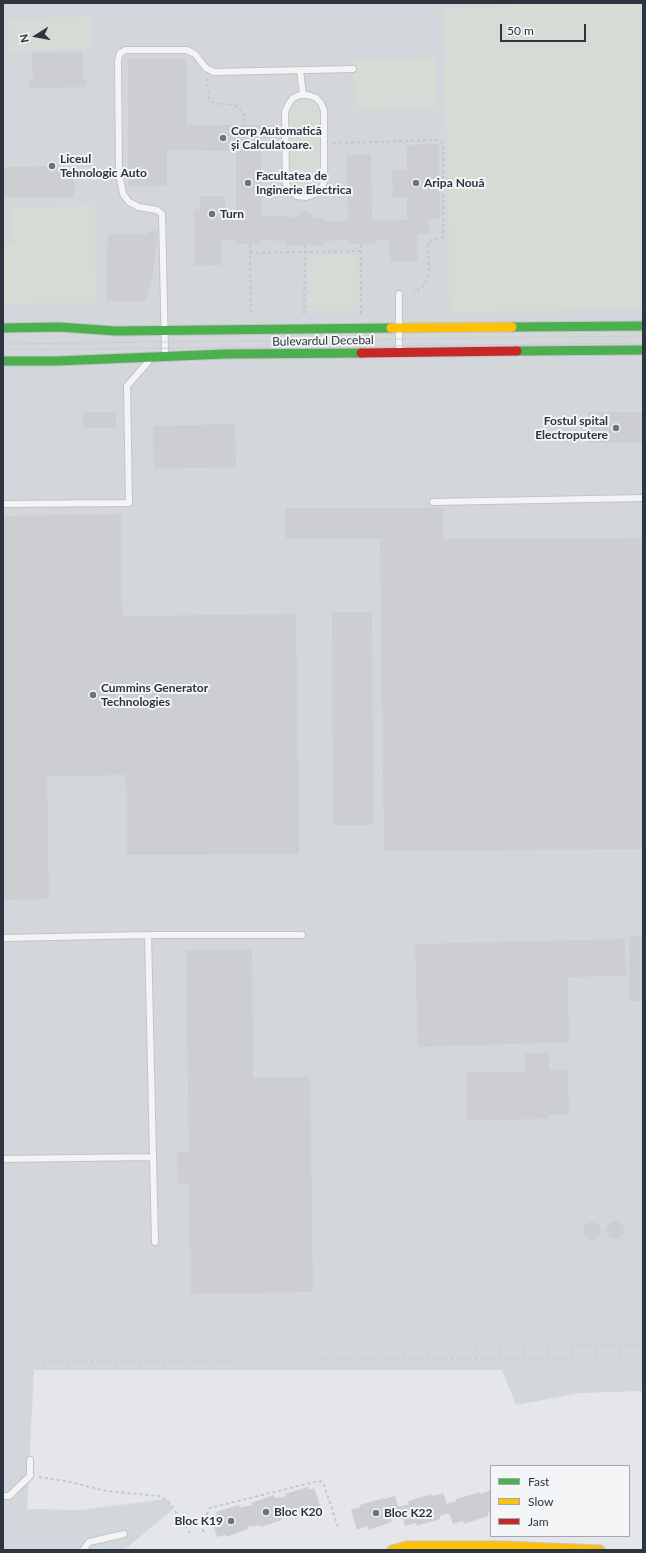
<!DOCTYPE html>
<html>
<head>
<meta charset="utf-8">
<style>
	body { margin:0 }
	#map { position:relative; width:646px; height:1553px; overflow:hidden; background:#e4e6e9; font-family:Lato,sans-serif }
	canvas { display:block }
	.frame { position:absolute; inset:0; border:4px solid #2d3540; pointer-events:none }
	.legend { position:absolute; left:490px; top:1465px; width:140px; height:72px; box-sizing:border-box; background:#f3f5f7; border:1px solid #a4a8ae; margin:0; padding:5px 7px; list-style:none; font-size:12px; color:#2d3540 }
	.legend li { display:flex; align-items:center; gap:8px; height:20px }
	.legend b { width:20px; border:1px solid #a4a8ae }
	.north { position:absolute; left:16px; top:16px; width:40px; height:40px; -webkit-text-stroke:3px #f3f5f7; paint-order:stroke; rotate:259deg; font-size:11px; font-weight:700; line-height:16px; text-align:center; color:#2d3540 }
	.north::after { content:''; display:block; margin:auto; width:14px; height:18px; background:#2d3540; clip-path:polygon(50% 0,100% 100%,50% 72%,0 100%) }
	.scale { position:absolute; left:500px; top:24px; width:86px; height:18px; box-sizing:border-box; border:2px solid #2d3540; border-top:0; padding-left:5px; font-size:12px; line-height:14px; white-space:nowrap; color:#2d3540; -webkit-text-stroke:3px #f3f5f7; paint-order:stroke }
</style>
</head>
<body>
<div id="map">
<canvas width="646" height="1553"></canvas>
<div class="frame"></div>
<ul class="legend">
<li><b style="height:5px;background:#4caf50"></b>Fast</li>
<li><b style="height:5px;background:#ffc107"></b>Slow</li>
<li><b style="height:5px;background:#c62828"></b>Jam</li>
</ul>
<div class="north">N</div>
<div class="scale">50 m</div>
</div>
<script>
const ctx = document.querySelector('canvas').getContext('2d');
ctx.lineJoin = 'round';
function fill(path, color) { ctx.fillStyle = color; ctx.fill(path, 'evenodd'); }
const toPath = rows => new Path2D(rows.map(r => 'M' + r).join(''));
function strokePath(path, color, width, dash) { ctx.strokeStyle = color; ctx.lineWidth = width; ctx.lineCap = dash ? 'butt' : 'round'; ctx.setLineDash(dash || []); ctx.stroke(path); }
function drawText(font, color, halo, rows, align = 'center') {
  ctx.font = font + ' Lato,sans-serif'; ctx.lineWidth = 4; ctx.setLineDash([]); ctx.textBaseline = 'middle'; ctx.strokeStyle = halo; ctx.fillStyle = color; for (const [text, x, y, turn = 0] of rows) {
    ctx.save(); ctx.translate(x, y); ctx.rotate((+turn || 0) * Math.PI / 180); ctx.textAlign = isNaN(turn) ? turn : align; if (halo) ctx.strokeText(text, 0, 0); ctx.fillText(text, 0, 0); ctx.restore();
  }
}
const built = toPath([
	[3,3,643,3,643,1391,580,1393,516,1405,502,1370,34,1370,27,1509,81,1510,166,1499,173,1509,124,1550,3,1550]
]);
const green = toPath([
	[581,3,643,3,643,308,450,313,444,8],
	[91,16,92,49,9,51,8,19],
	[437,58,437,109,354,110,353,60],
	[308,95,321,103,324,182,320,192,297,196,286,184,288,105,293,98],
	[95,206,96,303,3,304,3,245,14,244,13,207],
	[307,255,358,255,359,311,308,311]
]);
const building = toPath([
	[82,52,83,80,86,80,86,87,29,88,29,81,33,81,32,53],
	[128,59,186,59,186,125,278,125,278,139,261,138,261,216,298,217,301,212,306,211,311,213,313,218,325,218,325,221,348,221,347,155,371,154,372,221,407,220,407,197,393,197,392,170,407,170,407,145,439,144,440,219,428,219,429,234,417,234,418,261,390,262,390,239,377,240,377,243,361,244,349,244,349,240,325,241,325,245,286,245,286,241,261,240,260,244,236,244,236,240,221,240,221,265,194,266,194,209,200,209,200,196,225,196,225,211,229,211,229,217,236,217,236,151,167,150,167,186,128,186],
	[63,166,63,174,74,174,74,197,3,198,3,167],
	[149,231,158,231,152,279,145,302,106,301,108,234,147,234],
	[83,412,116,412,116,428,83,428],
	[588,412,643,412,643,443,589,443],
	[235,424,236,467,154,469,153,426],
	[286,508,443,508,443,539,643,538,643,849,384,851,380,540,415,539,286,539],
	[121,514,122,616,296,614,299,854,127,855,126,775,47,776,49,899,4,900,3,516],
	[332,612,372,612,373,825,333,825],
	[629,936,643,936,643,1001,630,1001],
	[625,939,626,976,568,977,569,1042,418,1047,415,944],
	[186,950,252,950,253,1078,310,1077,313,1292,191,1294,189,1184,178,1184,177,1152,189,1152],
	[525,1053,549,1053,549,1070,568,1070,569,1114,548,1115,548,1119,466,1120,466,1072,525,1072],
	'606 1230a9 9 0 1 1 18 0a9 9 0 1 1-18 0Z',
	'583 1231a9 9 0 1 1 18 0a9 9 0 1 1-18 0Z',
	[308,1487,309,1490,314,1488,321,1508,316,1509,317,1511,295,1519,294,1516,288,1519,287,1516,282,1518,282,1520,261,1527,260,1525,252,1527,252,1525,247,1527,248,1529,226,1537,225,1535,217,1537,211,1517,217,1514,216,1512,239,1505,240,1508,245,1506,245,1507,252,1505,251,1503,274,1495,275,1498,280,1497,280,1498,286,1496,285,1494],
	[491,1490,491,1512,488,1513,488,1516,464,1524,463,1521,453,1524,449,1513,440,1516,440,1519,417,1526,416,1523,405,1526,402,1516,391,1519,392,1522,369,1530,367,1526,357,1530,351,1510,360,1507,360,1505,384,1498,384,1499,395,1496,398,1507,409,1504,408,1501,432,1494,432,1496,443,1493,447,1504,456,1501,456,1499,480,1492,480,1494]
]);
const path = toPath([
	[207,78,209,99,214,103,227,104,239,107,244,114,245,125],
	[333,143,439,140,443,143,443,237,433,240,428,244,429,274,425,284,414,294],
	[250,244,251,313],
	[250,253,361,251],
	[304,314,305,245],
	[361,314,361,244],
	[39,1477,70,1482,106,1491,159,1496,169,1502,191,1534],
	[203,1532,204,1519,210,1508,318,1481,323,1482,338,1527]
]);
const lane = toPath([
	[300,70,303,95],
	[300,95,308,95,316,98,321,103,324,111,324,182,320,192,306,197,297,196,290,191,286,184,285,112,288,105,293,98,300,95],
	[399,294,399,351],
	[165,353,162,214,157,210,139,207,129,202,123,194,119,174,118,60,120,53,126,50,187,50,195,54,206,68,214,72,353,69],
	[433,502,643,498],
	[3,504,129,503,127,386,148,362],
	[148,935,153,1157],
	[3,938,148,935,302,935],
	[3,1159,153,1157,155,1242],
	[3,1496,9,1496,30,1476,30,1460],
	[83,1550,89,1542,124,1534]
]);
const fast = toPath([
	[512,327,643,326],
	[3,328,59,327,116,331,391,328],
	[517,351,643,350],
	[3,361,57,361,226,354,361,353]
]);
const slow = toPath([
	[391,328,512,327],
	[392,1550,407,1546,503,1546,600,1550]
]);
const jam = toPath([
	[361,353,517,351]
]);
const tram = toPath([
	[3,344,643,336],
	[3,350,643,343]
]);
const rail = toPath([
	[475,1347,643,1346],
	[37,1362,643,1357]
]);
const markers = [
	[223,138,4,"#6d737b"],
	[52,166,4,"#6d737b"],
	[248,183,4,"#6d737b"],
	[416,183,4,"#6d737b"],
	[212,214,4,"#6d737b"],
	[616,428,4,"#6d737b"],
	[93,695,4,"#6d737b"],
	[266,1512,4,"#6d737b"],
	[376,1513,4,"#6d737b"],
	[231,1521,4,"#6d737b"]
];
const poiNames = [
	["Corp Automatică",231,131],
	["și Calculatoare.",231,145],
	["Liceul",60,159],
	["Tehnologic Auto",60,173],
	["Facultatea de",256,176],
	["Inginerie Electrica",256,190],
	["Aripa Nouă",424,183],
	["Turn",220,214],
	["Fostul spital",608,421,"right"],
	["Electroputere",608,435,"right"],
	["Cummins Generator",101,688],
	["Technologies",101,702],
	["Bloc K20",274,1512],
	["Bloc K22",384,1513],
	["Bloc K19",223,1521,"right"]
];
const streetNames = [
	["Bulevardul Decebal",323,341,-1]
];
fill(built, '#d3d6db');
fill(green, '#d5dcd5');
fill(building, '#cdced1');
strokePath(lane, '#c3c4c7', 8);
strokePath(fast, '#c3c4c7', 11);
strokePath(slow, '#c3c4c7', 11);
strokePath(jam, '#c3c4c7', 11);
strokePath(path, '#c4c7c9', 2, [3, 3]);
strokePath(lane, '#f4f4f5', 6);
strokePath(fast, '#4caf50', 9);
strokePath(slow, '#ffc107', 9);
strokePath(jam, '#c62828', 9);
strokePath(tram, '#cdced0', 1);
strokePath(rail, '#cdced0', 3, [2, 4]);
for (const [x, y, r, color] of markers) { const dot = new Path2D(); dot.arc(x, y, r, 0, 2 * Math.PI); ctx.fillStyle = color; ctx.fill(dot); strokePath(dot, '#f3f5f7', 1.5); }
drawText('bold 12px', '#2d3540', '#f3f5f7', poiNames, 'left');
drawText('12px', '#2d3540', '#f3f5f7', streetNames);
</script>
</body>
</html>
